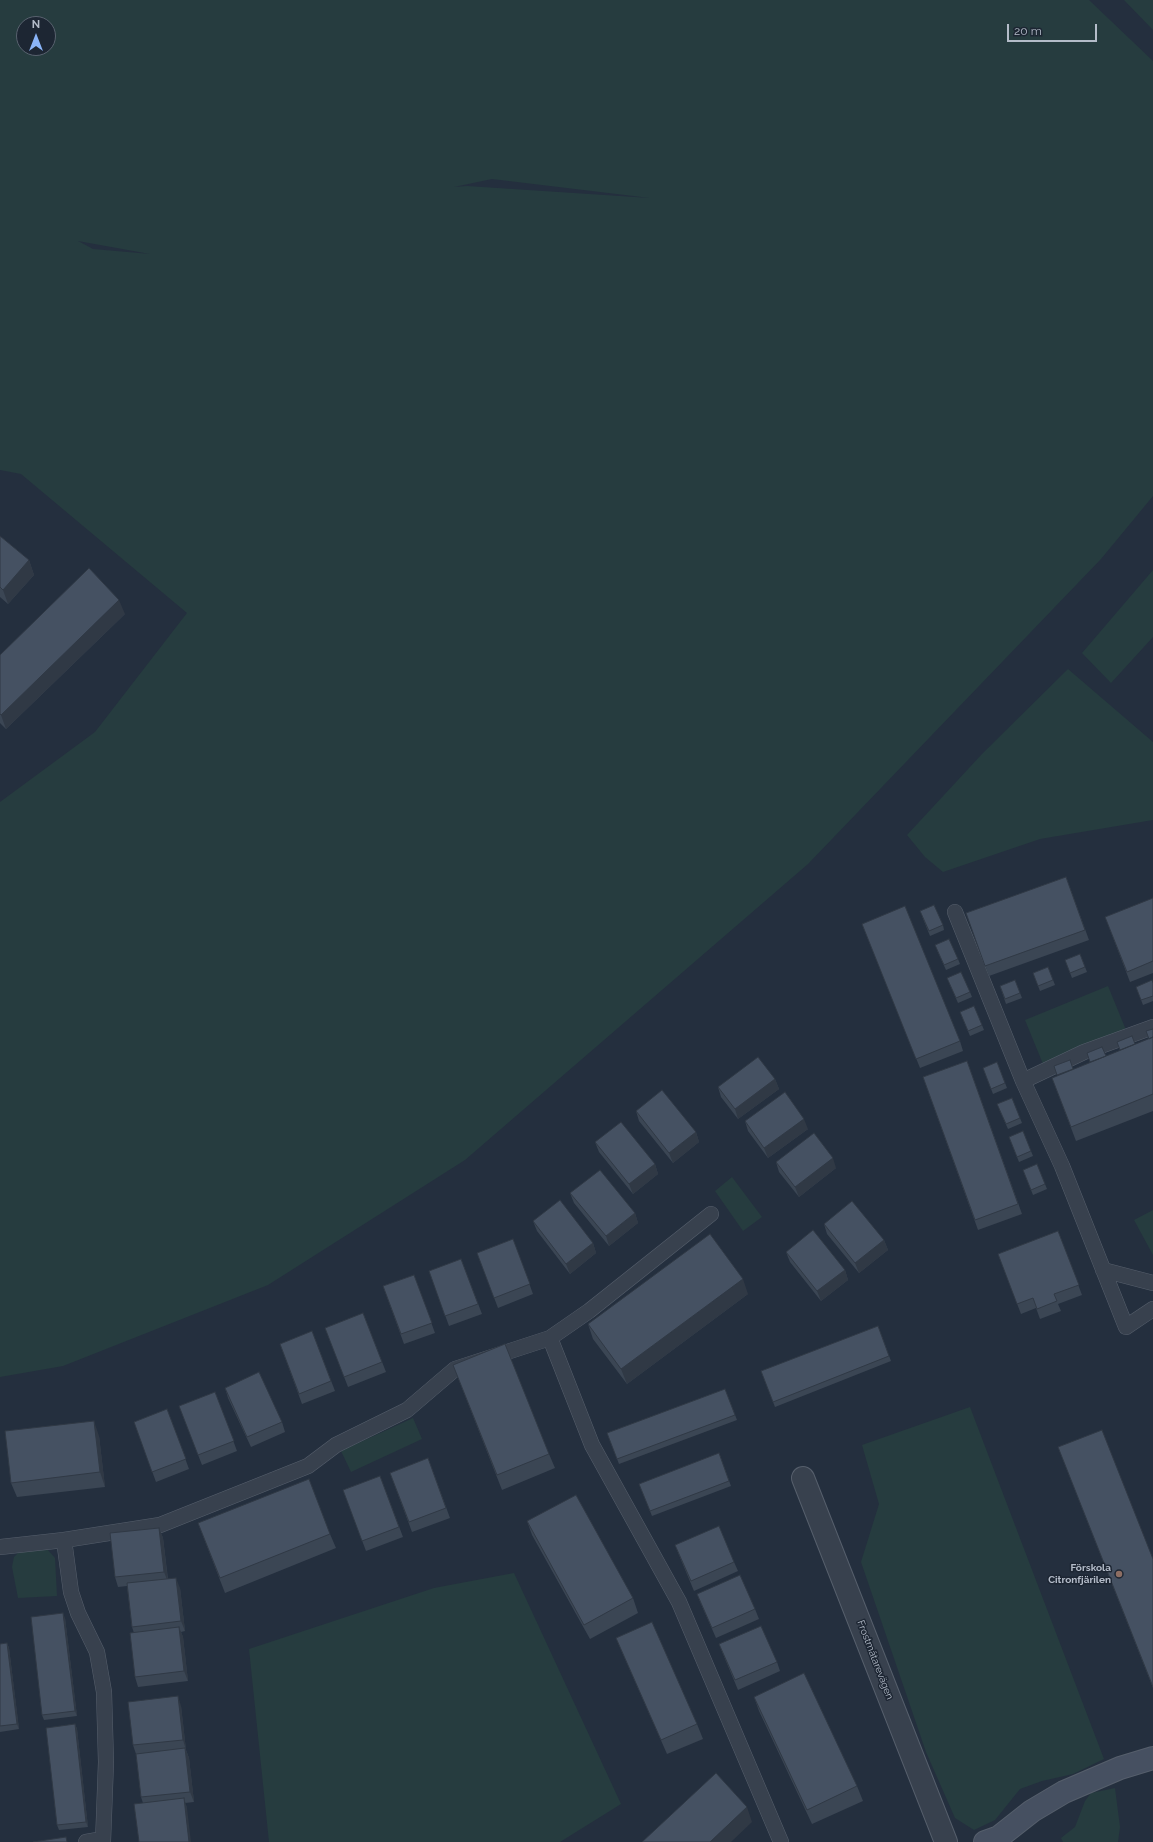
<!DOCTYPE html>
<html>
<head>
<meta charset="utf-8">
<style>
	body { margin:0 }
	#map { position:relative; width:1153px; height:1842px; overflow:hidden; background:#242f3e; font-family:Raleway,sans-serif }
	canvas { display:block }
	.north { position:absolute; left:16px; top:16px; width:40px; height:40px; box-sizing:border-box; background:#1d2633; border:1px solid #59626f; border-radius:50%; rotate:0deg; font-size:11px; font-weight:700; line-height:16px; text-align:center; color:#b4bcc9 }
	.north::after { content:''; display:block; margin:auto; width:14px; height:18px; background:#8ab4f8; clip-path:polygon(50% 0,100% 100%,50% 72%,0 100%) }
	.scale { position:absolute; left:1007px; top:24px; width:90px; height:18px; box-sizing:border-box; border:2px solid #b4bcc9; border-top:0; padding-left:5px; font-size:12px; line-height:14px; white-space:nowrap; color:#b4bcc9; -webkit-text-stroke:3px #1d2633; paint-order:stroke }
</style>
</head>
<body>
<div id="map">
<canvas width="1153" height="1842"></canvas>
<div class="north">N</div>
<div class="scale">20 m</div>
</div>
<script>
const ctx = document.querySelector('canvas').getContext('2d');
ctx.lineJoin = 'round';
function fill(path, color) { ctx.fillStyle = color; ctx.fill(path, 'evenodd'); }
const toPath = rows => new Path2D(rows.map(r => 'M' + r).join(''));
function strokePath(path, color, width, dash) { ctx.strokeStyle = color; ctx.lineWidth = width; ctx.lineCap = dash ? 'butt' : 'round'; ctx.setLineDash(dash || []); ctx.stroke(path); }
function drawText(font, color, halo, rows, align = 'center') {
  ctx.font = font + ' Raleway,sans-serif'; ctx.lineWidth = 3; ctx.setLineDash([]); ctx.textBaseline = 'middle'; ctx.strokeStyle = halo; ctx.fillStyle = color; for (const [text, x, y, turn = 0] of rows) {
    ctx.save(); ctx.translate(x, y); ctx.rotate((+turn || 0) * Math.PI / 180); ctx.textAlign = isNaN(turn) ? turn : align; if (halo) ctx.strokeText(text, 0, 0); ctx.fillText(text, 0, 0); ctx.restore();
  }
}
const green = toPath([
	[0,0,1089,0,1153,61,1153,496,1101,559,808,864,465,1160,268,1285,63,1366,0,1377,0,802,95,732,187,613,21,474,0,470],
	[24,24,48,24,48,48,24,48],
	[492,179,650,198,467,186,454,187],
	[78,241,150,254,93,249],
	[1124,0,1153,0,1153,30],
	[1153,570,1153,637,1111,683,1082,653],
	[1068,669,1153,742,1153,820,1040,839,943,872,925,857,907,835,982,754],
	[1108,986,1126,1030,1043,1064,1025,1020],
	[732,1177,762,1217,743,1231,715,1191],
	[1153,1210,1153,1255,1134,1220],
	[970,1407,1104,1759,1073,1774,1042,1781,1020,1789,995,1820,974,1830,955,1818,926,1752,861,1562,879,1504,862,1445],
	[413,1418,422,1439,351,1472,341,1451],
	[47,1549,55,1558,57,1596,18,1598,12,1567,14,1557,21,1550],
	[514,1573,621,1804,560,1842,269,1842,249,1649,434,1588],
	[1115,1788,1120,1827,1118,1842,1063,1842,1061,1838,1075,1827,1085,1801,1091,1793]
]);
const lane = toPath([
	[955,912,1023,1081,1084,1052,1153,1027],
	[1023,1081,1062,1166,1126,1327,1153,1309],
	[1103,1270,1153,1283],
	[550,1338,592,1445,679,1602,781,1842],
	[64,1540,71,1592,78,1613,97,1652,104,1692,106,1762,103,1842],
	[0,1547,64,1540,160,1525,308,1466,336,1445,407,1410,455,1369,550,1338,589,1311,711,1214],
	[86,1842,103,1839]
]);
const street = toPath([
	[803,1478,946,1842]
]);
const secondary = toPath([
	[985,1842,999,1837,1032,1811,1064,1792,1120,1768,1153,1758]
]);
const wall = toPath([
	[0,536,29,560,34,575,8,604,0,597],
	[125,614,6,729,0,723,0,655],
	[1066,877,1089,940,989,976,966,913],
	[1153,898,1153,973,1130,982,1109,927],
	[922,916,943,925,944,930,930,936],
	[862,924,960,1041,963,1051,920,1068],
	[937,950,958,959,960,964,946,970],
	[1080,954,1087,972,1072,978,1065,960],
	[1048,967,1055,985,1040,991,1033,973],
	[947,978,970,992,972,997,958,1003],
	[1015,980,1022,998,1006,1004,1000,986],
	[1153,983,1153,1001,1143,1005,1136,987],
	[960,1012,982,1025,984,1030,970,1036],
	[1153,1029,1153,1111,1076,1141,1052,1078,1149,1039],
	[967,1061,1022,1214,978,1230,923,1077],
	[997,1062,1007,1088,993,1094,983,1068],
	[775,1079,779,1089,738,1119,721,1097,718,1087],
	[999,1109,1020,1118,1022,1123,1008,1129],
	[636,1111,696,1132,699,1142,673,1163,639,1121],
	[745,1121,808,1129,768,1158,748,1131],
	[1009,1137,1031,1151,1033,1156,1019,1162],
	[595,1142,655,1164,658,1174,633,1194,599,1152],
	[776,1162,836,1168,799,1197,779,1172],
	[1023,1170,1045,1184,1047,1189,1033,1195],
	[570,1193,635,1213,638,1223,609,1246,574,1203],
	[533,1221,593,1243,596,1253,570,1274,537,1231],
	[824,1224,884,1240,888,1250,859,1273,827,1234],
	[1058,1231,1082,1295,1058,1304,1061,1311,1040,1319,1036,1308,1021,1314,998,1254],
	[513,1239,533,1294,498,1308,477,1253],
	[786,1252,845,1270,848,1280,821,1301,790,1262],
	[461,1259,482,1314,449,1326,429,1271],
	[414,1275,435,1333,404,1344,383,1286],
	[748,1294,627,1384,593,1339,588,1324],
	[363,1313,386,1372,348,1387,325,1328],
	[878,1326,891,1361,775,1407,761,1371],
	[312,1331,335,1391,302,1404,280,1344],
	[453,1365,549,1454,555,1468,502,1490],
	[225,1388,282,1422,285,1432,251,1447,228,1398],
	[725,1389,737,1420,619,1464,607,1433],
	[215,1392,237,1451,202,1465,179,1406],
	[167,1409,189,1469,156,1482,134,1422],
	[99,1436,105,1487,17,1497,11,1483],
	[1058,1447,1153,1559,1153,1688,1065,1465],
	[719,1453,731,1486,652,1516,639,1484],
	[428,1458,450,1518,412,1532,390,1473],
	[380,1476,403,1537,366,1551,343,1490],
	[527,1521,633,1598,638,1613,590,1639,532,1535],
	[198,1523,330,1534,336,1548,225,1593],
	[159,1528,163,1538,168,1579,180,1588,185,1631,181,1632,183,1637,188,1681,138,1687,135,1677,134,1633,132,1627,127,1586,118,1587,115,1577],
	[675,1545,734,1562,738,1571,694,1591,679,1555],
	[697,1594,755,1609,759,1619,716,1638,701,1604],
	[65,1618,77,1716,44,1720,42,1715],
	[616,1638,697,1724,703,1739,667,1754,622,1652],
	[7,1643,9,1648,19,1729,0,1732,0,1644],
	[719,1644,777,1662,780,1671,738,1690,723,1654],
	[754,1697,857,1786,863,1801,812,1824,759,1711],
	[181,1706,186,1750,189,1758,194,1802,185,1803,187,1808,143,1803,141,1797,136,1754,133,1745],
	[75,1724,77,1729,88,1827,59,1830,57,1825]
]);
const shadedWall = toPath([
	[29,560,34,575,8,604,3,590],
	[119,600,125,614,6,729,1,715],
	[775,1079,779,1089,738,1119,735,1109],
	[804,1119,808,1129,768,1158,764,1148],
	[696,1132,699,1142,673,1163,669,1153],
	[833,1158,836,1168,799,1197,795,1187],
	[655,1164,658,1174,633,1194,629,1184],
	[635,1213,638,1223,609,1246,606,1236],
	[884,1240,888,1250,859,1273,855,1263],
	[593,1243,596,1253,570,1274,566,1264],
	[845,1270,848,1280,821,1301,817,1291],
	[743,1279,748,1294,627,1384,621,1369],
	[94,1421,99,1436,105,1487,100,1472],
	[159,1528,163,1538,168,1582,164,1572],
	[176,1578,180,1588,185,1631,181,1621],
	[63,1613,65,1618,77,1716,75,1711],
	[179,1627,183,1637,188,1681,184,1671],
	[7,1643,9,1648,19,1729,17,1724],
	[178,1696,181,1706,186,1750,183,1740],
	[75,1724,77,1729,88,1827,86,1822],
	[185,1748,189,1758,194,1802,190,1792],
	[184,1798,187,1808,191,1842,189,1842],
	[747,1807,752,1822,731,1842,710,1842]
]);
const building = toPath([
	[0,536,29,560,3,590,0,587,0,536],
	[89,568,119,600,1,715,0,714,0,655,89,568],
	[1066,877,1085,930,985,966,966,913,1066,877],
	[1153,898,1153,961,1127,972,1105,917,1153,898],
	[934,905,943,925,929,931,920,911,934,905],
	[905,906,960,1041,916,1059,862,924,905,906],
	[949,939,958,959,944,965,935,945,949,939],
	[1080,954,1085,967,1070,973,1065,960,1080,954],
	[1048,967,1053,980,1038,986,1033,973,1048,967],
	[961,972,970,992,956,998,947,978,961,972],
	[1015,980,1020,993,1005,999,1000,986,1015,980],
	[1152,980,1153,983,1153,996,1141,1000,1136,987,1152,980],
	[974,1006,982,1025,968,1031,960,1012,974,1006],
	[1153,1029,1153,1037,1149,1039,1146,1031,1153,1029],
	[1132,1036,1135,1044,1120,1050,1117,1042,1132,1036],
	[1153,1037,1153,1094,1071,1127,1052,1078,1153,1037],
	[1102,1047,1106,1056,1090,1062,1087,1053,1102,1047],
	[758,1057,775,1079,735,1109,718,1087,758,1057],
	[1070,1060,1073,1069,1057,1075,1054,1066,1070,1060],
	[967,1061,1018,1204,975,1220,923,1077,967,1061],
	[997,1062,1005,1083,991,1089,983,1068,997,1062],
	[662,1090,696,1132,669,1153,636,1111,662,1090],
	[785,1092,804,1119,764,1148,745,1121,785,1092],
	[1012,1098,1020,1118,1006,1124,997,1104,1012,1098],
	[621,1122,655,1164,629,1184,595,1142,621,1122],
	[1023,1131,1031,1151,1017,1157,1009,1137,1023,1131],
	[814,1133,833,1158,795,1187,776,1162,814,1133],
	[1037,1164,1045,1184,1031,1190,1023,1170,1037,1164],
	[600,1170,635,1213,606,1236,570,1193,600,1170],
	[560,1200,593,1243,566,1264,533,1221,560,1200],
	[852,1201,884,1240,855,1263,824,1224,852,1201],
	[813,1230,845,1270,817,1291,786,1252,813,1230],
	[1058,1231,1079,1285,1054,1294,1057,1301,1037,1309,1033,1298,1017,1304,998,1254,1058,1231],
	[710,1234,743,1279,621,1369,588,1324,710,1234],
	[513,1239,530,1284,494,1298,477,1253,513,1239],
	[461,1259,478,1304,445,1316,429,1271,461,1259],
	[414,1275,432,1323,401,1334,383,1286,414,1275],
	[363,1313,382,1362,344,1377,325,1328,363,1313],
	[878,1326,889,1356,773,1402,761,1371,878,1326],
	[312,1331,331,1381,299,1394,280,1344,312,1331],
	[505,1344,549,1454,497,1475,453,1365,505,1344],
	[259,1372,282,1422,247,1437,225,1388,259,1372],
	[725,1389,735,1415,617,1459,607,1433,725,1389],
	[215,1392,234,1441,198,1455,179,1406,215,1392],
	[167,1409,186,1459,152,1472,134,1422,167,1409],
	[94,1421,100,1472,11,1483,5,1431,94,1421],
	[1102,1430,1153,1559,1153,1687,1058,1447,1102,1430],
	[719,1453,729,1481,650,1511,639,1484,719,1453],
	[428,1458,446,1508,409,1522,390,1473,428,1458],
	[380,1476,399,1527,362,1541,343,1490,380,1476],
	[309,1479,330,1534,220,1578,198,1523,309,1479],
	[576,1495,633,1598,584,1625,527,1521,576,1495],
	[719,1526,734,1562,691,1581,675,1545,719,1526],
	[159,1528,164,1572,115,1577,110,1533,159,1528],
	[740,1575,755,1609,712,1628,697,1594,740,1575],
	[176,1578,181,1621,132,1627,127,1583,176,1578],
	[63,1613,75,1711,42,1715,31,1617,63,1613],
	[652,1622,697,1724,661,1740,616,1638,652,1622],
	[761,1626,777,1662,735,1680,719,1644,761,1626],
	[179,1627,184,1671,135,1677,130,1633,179,1627],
	[7,1643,17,1724,0,1726,0,1644,7,1643],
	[804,1673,857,1786,807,1810,754,1697,804,1673],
	[178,1696,183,1740,133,1745,128,1702,178,1696],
	[75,1724,86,1822,57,1825,46,1728,75,1724],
	[185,1748,190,1792,141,1797,136,1754,185,1748],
	[716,1773,747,1807,710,1842,642,1842,716,1773],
	[184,1798,189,1842,139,1842,134,1804,184,1798],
	[66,1837,67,1842,33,1842,66,1837]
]);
const markers = [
	[1119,1574,4,"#8d6e63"]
];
const poiNames = [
	["Förskola",1111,1568],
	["Citronfjärilen",1111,1580]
];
const streetNames = [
	["Frostmätarevägen",875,1660,69]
];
fill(green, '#263c3f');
strokePath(lane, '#565f6c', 16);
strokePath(street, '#565f6c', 24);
strokePath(secondary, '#565f6c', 24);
strokePath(lane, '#38414e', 15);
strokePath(street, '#38414e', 22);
strokePath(secondary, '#465061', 22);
fill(wall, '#3b4654');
fill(shadedWall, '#303945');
fill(building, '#455162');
strokePath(building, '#303945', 1);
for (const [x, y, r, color] of markers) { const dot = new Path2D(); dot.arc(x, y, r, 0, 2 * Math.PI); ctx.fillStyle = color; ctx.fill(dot); strokePath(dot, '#1d2633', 1.5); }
drawText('bold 10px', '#b4bcc9', '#1d2633', poiNames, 'right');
drawText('10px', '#b4bcc9', '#1d2633', streetNames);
</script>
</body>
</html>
